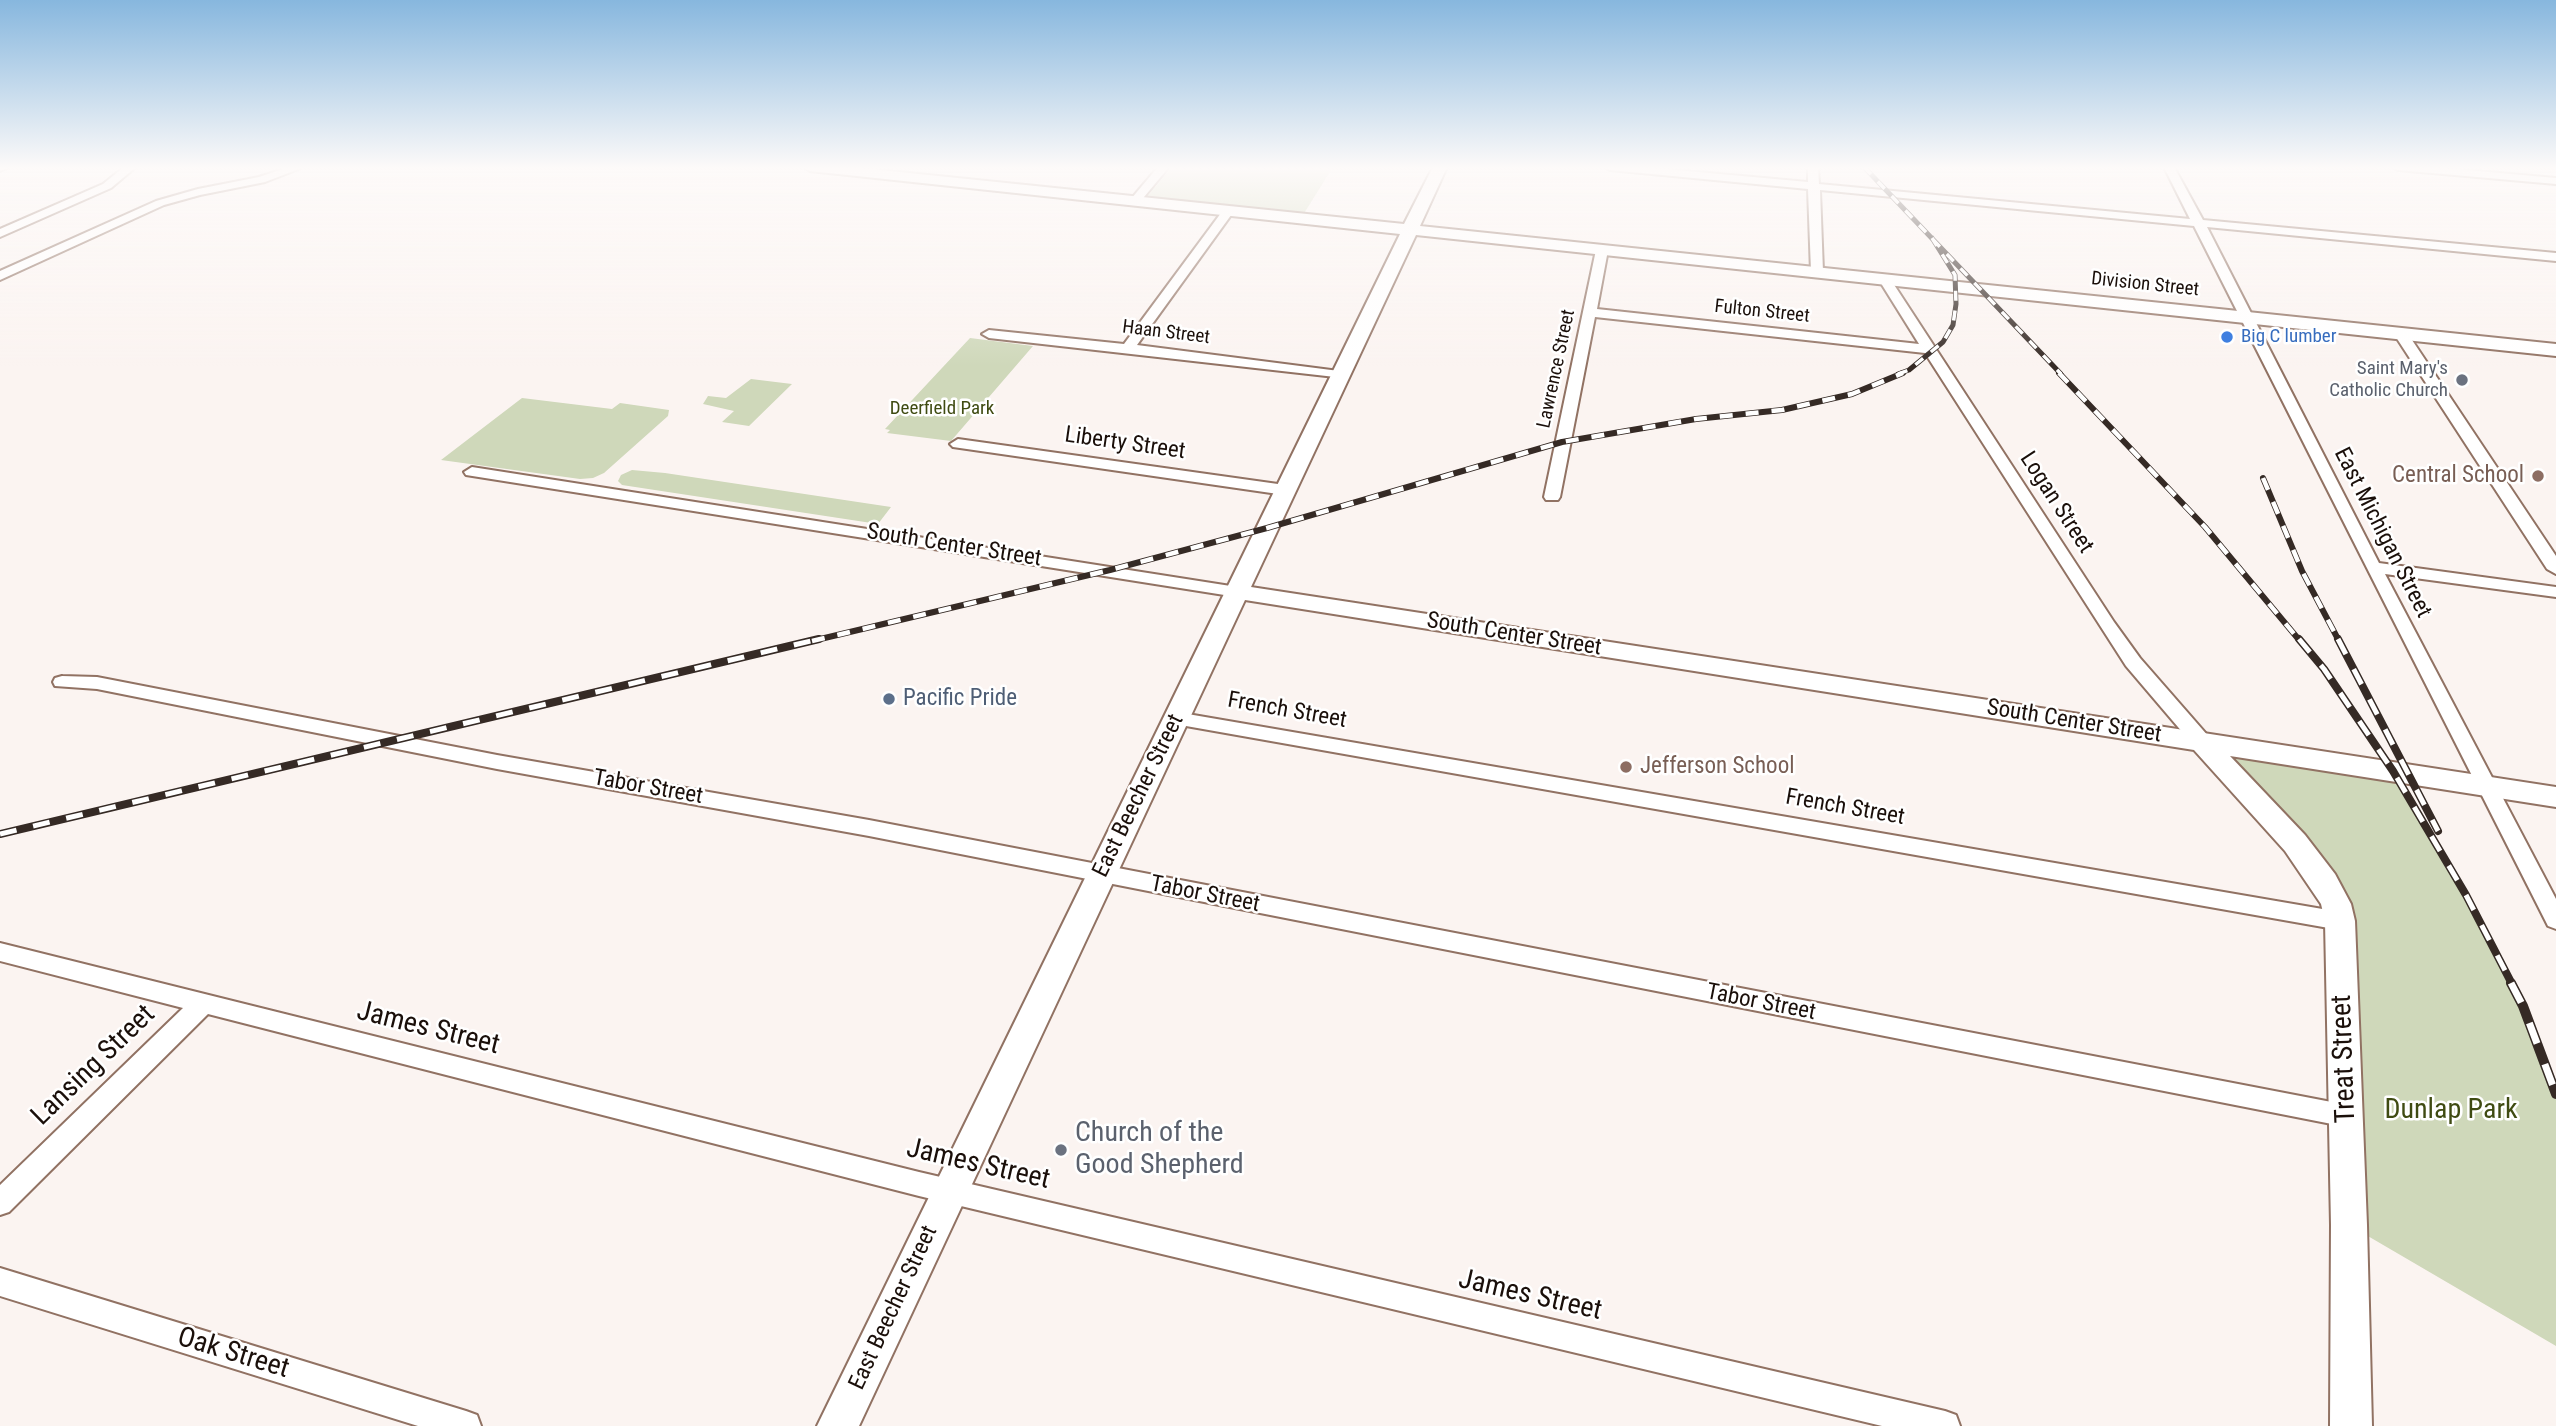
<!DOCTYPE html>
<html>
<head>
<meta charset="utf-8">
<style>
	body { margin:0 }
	canvas { display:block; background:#fbf4f1 }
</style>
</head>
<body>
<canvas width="2556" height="1426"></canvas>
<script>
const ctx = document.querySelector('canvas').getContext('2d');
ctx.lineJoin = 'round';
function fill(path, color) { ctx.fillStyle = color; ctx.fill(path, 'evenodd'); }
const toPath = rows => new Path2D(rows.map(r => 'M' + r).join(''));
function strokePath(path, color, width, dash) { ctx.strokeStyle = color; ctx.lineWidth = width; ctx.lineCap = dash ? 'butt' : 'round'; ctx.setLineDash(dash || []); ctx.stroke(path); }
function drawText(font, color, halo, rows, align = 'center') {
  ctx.font = font + ' "Roboto Condensed",sans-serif'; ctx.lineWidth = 5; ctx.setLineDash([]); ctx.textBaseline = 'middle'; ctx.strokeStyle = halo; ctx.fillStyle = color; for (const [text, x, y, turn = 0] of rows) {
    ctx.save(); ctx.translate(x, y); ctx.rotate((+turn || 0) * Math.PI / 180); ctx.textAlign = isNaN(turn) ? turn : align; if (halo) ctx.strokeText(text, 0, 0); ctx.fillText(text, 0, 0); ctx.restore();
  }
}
const green = toPath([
	[1172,167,1333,167,1303,215,1146,198],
	[970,338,1033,346,951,441,887,433,890,430,885,429],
	[751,379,792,384,749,426,722,422,734,411,703,404,708,396,726,398],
	[522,398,612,409,620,403,669,410,668,416,604,473,593,478,580,479,441,460],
	[632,470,665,473,891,507,878,524,622,485,618,481,621,475],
	[2234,747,2393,771,2466,895,2523,1006,2556,1094,2556,1346,2349,1225,2340,921,2216,758]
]);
const street = toPath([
	[0,167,9,167,0,171,0,167],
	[124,167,136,167,111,188,0,237,0,229,103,184,124,167],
	[289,167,304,167,265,182,200,195,164,205,0,280,0,271,156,201,198,189,259,177,289,167],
	[1158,167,1169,167,1139,203,1131,203,1131,199,1158,167],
	[1605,167,1643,167,1808,182,1808,167,1818,167,1819,184,2190,219,2164,167,2174,167,2203,220,2556,253,2556,261,2207,227,2379,563,2556,587,2556,597,2385,574,2556,899,2556,929,2548,926,2545,920,2194,226,1820,190,1823,272,1817,276,1811,272,1808,189,1610,170,1605,167],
	[2393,167,2433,167,2556,178,2556,184,2398,170,2393,167],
	[1224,209,1234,211,1137,345,1339,371,1346,375,1344,378,989,338,982,334,989,330,1124,344,1224,209],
	[1602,246,1608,250,1597,309,1919,344,1879,280,1885,276,1889,277,2114,622,2140,658,2209,737,2212,742,2209,747,2195,747,2126,666,1925,353,1595,317,1560,497,1558,500,1546,500,1544,497,1596,250,1602,246],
	[2401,330,2408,334,2556,556,2556,574,2547,569,2394,334,2401,330],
	[958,439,1285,485,1293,490,1285,495,953,447,950,444,958,439],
	[472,467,1237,587,1246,592,1237,597,466,475,464,472,472,467],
	[62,676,97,677,497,755,869,820,2347,1105,2356,1108,2360,1116,2356,1124,2347,1127,869,836,497,769,97,689,55,686,53,682,55,678,62,676],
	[1176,712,2340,912,2348,915,2351,921,2348,927,2340,930,1169,723,1166,718,1169,713,1176,712],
	[0,943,919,1172,1945,1411,1956,1415,1960,1426,1882,1426,919,1196,208,1014,9,1212,0,1215,0,1185,183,1008,0,961,0,943],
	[0,1268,466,1411,477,1415,481,1426,418,1426,0,1296,0,1268]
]);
const secondary = toPath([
	[803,167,851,167,1404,224,1433,167,1447,167,1420,226,2556,344,2556,356,1416,235,1251,587,2556,787,2556,807,2230,756,2305,835,2335,874,2351,904,2355,921,2367,1225,2372,1426,2330,1426,2331,1225,2325,921,2321,904,2285,851,2194,750,1245,600,859,1426,817,1426,1400,234,810,171,803,167]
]);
const railFar3 = toPath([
	[1864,167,2061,374],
	[1898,374,1909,370,1943,342,1953,325,1956,304,1955,275,1932,238]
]);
const railFar2 = toPath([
	[2059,373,2205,527,2300,641],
	[2263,478,2302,571,2339,641],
	[812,641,1110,570,1267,528,1562,442,1696,419,1782,410,1852,394,1903,373]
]);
const railFar1 = toPath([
	[2299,639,2324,669,2393,771,2466,895,2512,984],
	[2338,639,2438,831],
	[0,834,819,639]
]);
const rail = toPath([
	[2511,983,2523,1006,2556,1094]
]);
const markers = [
	[2227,337,7,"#3f7fe0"],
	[2462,380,7,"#6b7280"],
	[2538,476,7,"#8d6e63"],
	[889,699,7,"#5c6f8a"],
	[1626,767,7,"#8d6e63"],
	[1061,1150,7,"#6b7280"]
];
const farStreetnames = [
	["Division Street",2145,285,6],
	["Fulton Street",1762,312,6],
	["Haan Street",1166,333,7],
	["Lawrence Street",1557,369,-78]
];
const farShopnames = [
	["Big C lumber",2241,337]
];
const farWorshipnames = [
	["Saint Mary's",2448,369],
	["Catholic Church",2448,391]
];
const farParknames = [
	["Deerfield Park",942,409]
];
const streetNames = [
	["Liberty Street",1125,444,8],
	["Logan Street",2056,503,57],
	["East Michigan Street",2382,533,63],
	["South Center Street",954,546,9],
	["South Center Street",1514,635,9],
	["French Street",1287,711,10],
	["South Center Street",2074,722,9],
	["Tabor Street",648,788,10],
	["East Beecher Street",1139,796,-64],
	["French Street",1845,808,10],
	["Tabor Street",1205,895,11],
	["Tabor Street",1761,1003,11],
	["East Beecher Street",894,1308,-65]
];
const educationNames = [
	["Central School",2524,476],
	["Jefferson School",1640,767,"left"]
];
const serviceNames = [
	["Pacific Pride",903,699]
];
const nearStreetnames = [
	["James Street",428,1029,14],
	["Treat Street",2345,1059,-92],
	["Lansing Street",94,1066,-44],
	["James Street",978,1165,13],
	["James Street",1530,1296,13],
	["Oak Street",233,1354,17]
];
const nearParknames = [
	["Dunlap Park",2451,1111]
];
const nearWorshipnames = [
	["Church of the",1075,1134],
	["Good Shepherd",1075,1166]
];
fill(green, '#cfd8ba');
strokePath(street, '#917263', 4);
strokePath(secondary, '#917263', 4);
fill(street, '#fff');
fill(secondary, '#fff');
strokePath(railFar3, '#352a25', 5);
strokePath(railFar2, '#352a25', 6);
strokePath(railFar1, '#352a25', 8);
strokePath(rail, '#352a25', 10);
strokePath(railFar3, '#fff', 3.5, [10]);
strokePath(railFar2, '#fff', 4.5, [13]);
strokePath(railFar1, '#fff', 5, [17]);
strokePath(rail, '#fff', 7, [22]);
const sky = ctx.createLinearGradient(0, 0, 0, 366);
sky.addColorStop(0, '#87b7de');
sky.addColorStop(0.46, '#fdfaf9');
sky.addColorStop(1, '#fdfaf900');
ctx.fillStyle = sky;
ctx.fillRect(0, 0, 2556, 366);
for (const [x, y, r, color] of markers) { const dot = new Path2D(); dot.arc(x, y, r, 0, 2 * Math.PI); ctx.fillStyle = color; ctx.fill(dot); strokePath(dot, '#fff', 2.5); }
drawText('19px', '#1a0f0a', '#fff', farStreetnames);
drawText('19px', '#366cbe', '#fff', farShopnames, 'left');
drawText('19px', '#5b616d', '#fff', farWorshipnames, 'right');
drawText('19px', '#3f4b12', '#fff', farParknames);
drawText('23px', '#1a0f0a', '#fff', streetNames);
drawText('23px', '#785e54', '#fff', educationNames, 'right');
drawText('23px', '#4e5e75', '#fff', serviceNames, 'left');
drawText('28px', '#1a0f0a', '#fff', nearStreetnames);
drawText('28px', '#3f4b12', '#fff', nearParknames);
drawText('28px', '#5b616d', '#fff', nearWorshipnames, 'left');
</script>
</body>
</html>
